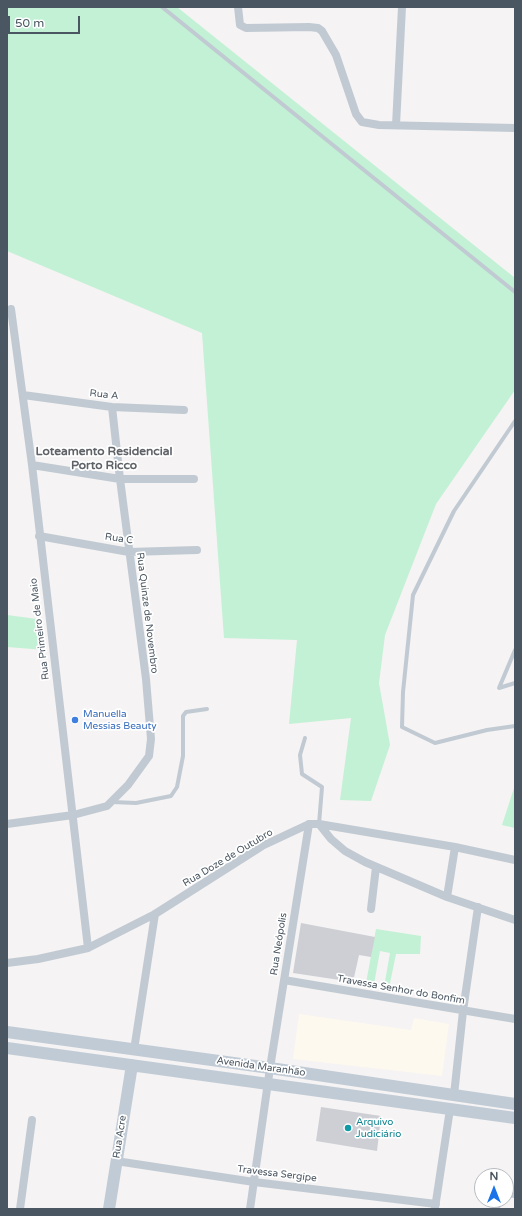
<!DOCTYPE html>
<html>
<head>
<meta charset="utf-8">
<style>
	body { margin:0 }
	#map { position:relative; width:522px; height:1216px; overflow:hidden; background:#f5f3f3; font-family:"Varela Round",sans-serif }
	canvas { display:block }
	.frame { position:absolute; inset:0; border:8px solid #4a5661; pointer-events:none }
	.north { position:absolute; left:474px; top:1168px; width:40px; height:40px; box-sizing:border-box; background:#fff; border:1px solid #b7bbc0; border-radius:50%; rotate:0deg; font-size:11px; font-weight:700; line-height:16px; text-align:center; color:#4a5661 }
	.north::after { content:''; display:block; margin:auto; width:14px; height:18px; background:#1a73e8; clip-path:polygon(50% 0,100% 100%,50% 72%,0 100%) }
	.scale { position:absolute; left:8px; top:16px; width:72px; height:18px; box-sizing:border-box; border:2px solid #4a5661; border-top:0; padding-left:5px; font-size:12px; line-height:14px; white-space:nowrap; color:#4a5661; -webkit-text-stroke:3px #fff; paint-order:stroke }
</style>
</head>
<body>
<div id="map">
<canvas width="522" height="1216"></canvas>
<div class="frame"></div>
<div class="north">N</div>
<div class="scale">50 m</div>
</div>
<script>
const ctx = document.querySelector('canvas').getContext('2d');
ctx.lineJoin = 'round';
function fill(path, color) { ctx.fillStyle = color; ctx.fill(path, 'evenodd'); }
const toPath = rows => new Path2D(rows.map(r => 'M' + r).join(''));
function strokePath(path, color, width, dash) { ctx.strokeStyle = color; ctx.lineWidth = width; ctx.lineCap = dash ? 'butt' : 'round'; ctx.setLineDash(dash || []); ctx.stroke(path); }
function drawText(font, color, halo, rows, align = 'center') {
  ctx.font = font + ' "Varela Round",sans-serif'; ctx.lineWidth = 3.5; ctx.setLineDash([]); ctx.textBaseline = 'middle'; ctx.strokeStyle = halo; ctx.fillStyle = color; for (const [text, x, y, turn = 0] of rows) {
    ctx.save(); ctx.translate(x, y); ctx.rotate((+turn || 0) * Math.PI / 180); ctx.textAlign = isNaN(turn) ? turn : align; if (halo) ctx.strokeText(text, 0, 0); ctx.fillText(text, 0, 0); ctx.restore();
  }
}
const commercial = toPath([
	[299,1014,411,1030,414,1018,449,1024,442,1076,293,1059]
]);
const green = toPath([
	[7,7,177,7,515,278,515,390,436,504,385,635,379,683,390,745,371,801,340,800,351,718,289,724,297,640,224,638,202,333,7,251],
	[7,615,37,619,45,650,7,647],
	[515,785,515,828,502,825],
	[376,929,421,936,420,954,396,954,389,988,384,987,390,953,380,951,374,984,366,983]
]);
const building = toPath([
	[301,923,375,937,371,957,359,955,353,982,293,973],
	[321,1107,381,1116,377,1151,316,1141]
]);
const service = toPath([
	[162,7,515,292],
	[515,421,454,511,413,595,403,692,402,727,435,743,487,730,515,726],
	[515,650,499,688,515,683],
	[305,738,300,755,302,774,322,787,319,824],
	[112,802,136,803,171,796,177,787,183,756,183,716,186,712,207,709]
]);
const minor = toPath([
	[238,7,240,25,246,28,309,27,318,28,322,31,336,55,356,114,362,122,379,125,515,128],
	[396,125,402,7],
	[11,309,32,465,88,948],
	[23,395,112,407,184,410],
	[32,465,120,479,194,479],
	[39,536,129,552,197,550],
	[7,824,73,815,107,806,128,785,149,756,151,739,146,679,120,479,112,407],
	[319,824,331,839,345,851,365,862,447,897,515,920],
	[447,897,455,847],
	[371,909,376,867],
	[7,963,38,959,88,948,155,914,262,846,309,824,319,824,455,847,515,860],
	[284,980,515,1019],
	[134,1050,155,914],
	[454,1095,463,1011,478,907],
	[116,1161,254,1182,436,1204],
	[506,1193,515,1194],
	[435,1208,450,1109],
	[20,1209,32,1120],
	[250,1209,270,1068,309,824],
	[496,1209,497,1200]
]);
const secondary = toPath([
	[7,1032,270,1068,515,1104],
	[7,1048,515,1118],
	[109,1209,132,1065]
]);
const markers = [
	[75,720,4,"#3f7fe0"],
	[348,1128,4,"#0f9aa8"]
];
const streetNames = [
	["Rua A",104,395,6],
	["Rua C",119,539,8],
	["Rua Quinze de Novembro",147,613,83],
	["Rua Primeiro de Maio",40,629,-97],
	["Rua Doze de Outubro",228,858,-31],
	["Rua Neópolis",279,944,-81],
	["Travessa Senhor do Bonfim",401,990,10],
	["Avenida Maranhão",261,1067,8],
	["Rua Acre",120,1137,-81],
	["Travessa Sergipe",277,1174,7]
];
const shopNames = [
	["Manuella",83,714],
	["Messias Beauty",83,726]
];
const cultureNames = [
	["Arquivo",356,1122],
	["Judiciário",356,1134]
];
const quarterNames = [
	["Loteamento Residencial",104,452],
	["Porto Ricco",104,466]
];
fill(commercial, '#fdf9ef');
fill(green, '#c3f1d5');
fill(building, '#cdcfd5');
strokePath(service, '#c1cad2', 4);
strokePath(minor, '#c1cad2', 8);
strokePath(secondary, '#c1cbd6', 12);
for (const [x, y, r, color] of markers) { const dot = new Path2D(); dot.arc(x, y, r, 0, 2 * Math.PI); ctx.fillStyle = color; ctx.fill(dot); strokePath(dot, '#fff', 1.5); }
drawText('10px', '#4a5661', '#fff', streetNames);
drawText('10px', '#366cbe', '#fff', shopNames, 'left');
drawText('10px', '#0d838f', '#fff', cultureNames, 'left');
drawText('bold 12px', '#5f6368', '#fff', quarterNames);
</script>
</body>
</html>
